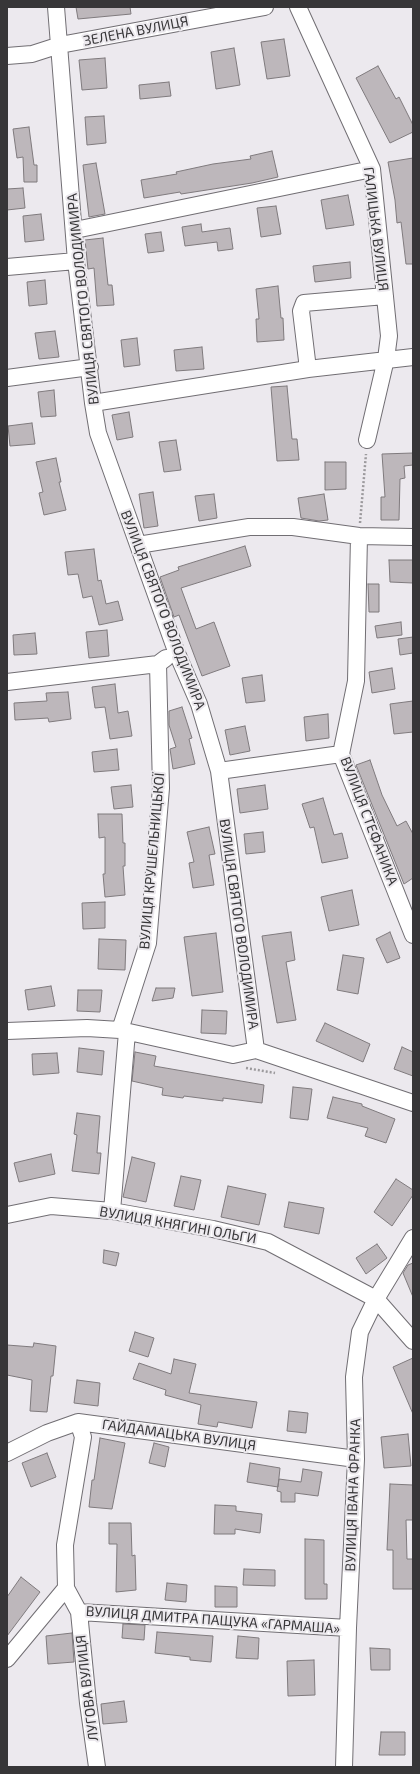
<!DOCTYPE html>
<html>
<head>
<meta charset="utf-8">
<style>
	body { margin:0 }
	#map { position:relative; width:420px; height:1774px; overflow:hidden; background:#ece9ee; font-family:"Exo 2",sans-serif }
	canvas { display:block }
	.frame { position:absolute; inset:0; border:8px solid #373638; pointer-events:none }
</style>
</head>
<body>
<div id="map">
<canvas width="420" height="1774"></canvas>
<div class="frame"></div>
</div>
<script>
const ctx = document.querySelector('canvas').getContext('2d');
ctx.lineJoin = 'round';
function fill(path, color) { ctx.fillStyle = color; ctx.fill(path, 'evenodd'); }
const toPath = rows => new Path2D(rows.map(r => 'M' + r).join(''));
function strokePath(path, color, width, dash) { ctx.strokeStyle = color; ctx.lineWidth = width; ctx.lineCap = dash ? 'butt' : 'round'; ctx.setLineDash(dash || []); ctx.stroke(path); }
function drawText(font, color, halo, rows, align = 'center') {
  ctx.font = font + ' "Exo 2",sans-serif'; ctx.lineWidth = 4; ctx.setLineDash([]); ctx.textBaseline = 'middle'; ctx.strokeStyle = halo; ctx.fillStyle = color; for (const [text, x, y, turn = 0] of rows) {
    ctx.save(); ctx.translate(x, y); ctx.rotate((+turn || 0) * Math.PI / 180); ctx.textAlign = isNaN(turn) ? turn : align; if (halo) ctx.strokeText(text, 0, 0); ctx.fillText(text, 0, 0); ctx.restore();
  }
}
const building = toPath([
	[76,7,130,7,131,14,78,19,76,7],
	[284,39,290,76,267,79,261,42,284,39],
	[234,48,240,85,216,89,211,52,234,48],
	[105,58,107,88,82,90,79,60,105,58],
	[378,66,396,99,399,97,413,125,413,132,390,143,356,78,378,66],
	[169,82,171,96,140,99,139,85,169,82],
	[104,116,106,143,87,145,85,117,104,116],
	[29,127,34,165,37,165,37,182,24,182,23,157,17,158,13,129,29,127],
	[272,151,278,177,252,183,181,194,180,192,144,198,141,180,177,174,176,172,213,164,251,159,250,156,272,151],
	[413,158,413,264,406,264,401,222,397,223,395,200,388,162,413,158],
	[96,163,105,214,89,217,83,165,96,163],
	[23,188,25,208,7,210,7,189,23,188],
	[348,195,354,225,326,229,321,200,348,195],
	[276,206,281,234,261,237,257,208,276,206],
	[41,214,44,240,25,242,23,216,41,214],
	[201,224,202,232,230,228,233,249,218,251,217,242,185,246,182,227,201,224],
	[161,232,164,251,148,253,145,234,161,232],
	[103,238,108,285,112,285,114,305,97,306,94,268,88,269,85,240,103,238],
	[350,262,351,278,315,282,313,266,350,262],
	[45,280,47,304,29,306,27,282,45,280],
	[278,286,281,318,283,318,284,340,257,342,256,319,259,319,256,289,278,286],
	[55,331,59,357,39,359,35,333,55,331],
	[137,338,140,365,124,367,121,340,137,338],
	[202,347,204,369,176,371,174,350,202,347],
	[287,386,292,439,297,439,299,460,277,461,271,387,287,386],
	[54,390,56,416,41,417,38,392,54,390],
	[129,412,133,437,117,440,112,415,129,412],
	[32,423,35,444,10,446,8,426,32,423],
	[176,440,181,470,164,472,159,442,176,440],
	[413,453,413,465,404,466,405,478,400,479,399,520,381,520,381,497,385,497,382,454,413,453],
	[56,458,61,482,59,482,66,510,44,515,39,493,43,492,36,462,56,458],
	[325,462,346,462,346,489,325,490,325,462],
	[153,492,158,526,144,528,139,494,153,492],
	[214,494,217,518,199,521,195,496,214,494],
	[324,494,328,520,319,521,301,518,298,498,324,494],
	[245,546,251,566,181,588,196,629,214,622,230,666,202,676,179,615,174,617,160,577,179,570,178,567,245,546],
	[94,549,98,581,101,580,106,604,118,601,123,620,99,625,92,596,83,598,78,574,68,575,65,552,94,549],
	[389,560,413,560,413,583,390,582,389,560],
	[368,584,379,584,379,612,369,612,368,584],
	[401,622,402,635,377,638,375,626,401,622],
	[107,630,109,656,89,658,86,632,107,630],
	[35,633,37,654,14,655,13,635,35,633],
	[413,637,413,653,400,655,398,639,413,637],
	[392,668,395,689,372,693,369,672,392,668],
	[262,675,265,701,246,703,242,678,262,675],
	[115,684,118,713,128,711,132,736,110,739,105,707,95,708,92,687,115,684],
	[68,692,71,719,49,722,48,718,15,720,14,703,47,701,46,693,68,692],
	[413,701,413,732,394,734,390,704,413,701],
	[182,707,192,738,189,739,195,764,173,769,170,749,176,747,169,725,169,711,182,707],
	[328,714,329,738,306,741,304,717,328,714],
	[245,726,250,751,230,755,225,730,245,726],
	[117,749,119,770,94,772,92,752,117,749],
	[370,760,382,795,397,826,406,821,413,834,413,878,404,884,356,765,370,760],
	[131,785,133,807,114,809,111,787,131,785],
	[265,785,268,809,240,813,237,789,265,785],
	[323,798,334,835,342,833,348,858,322,863,314,827,310,828,302,804,323,798],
	[98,814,122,814,123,843,125,843,125,866,123,866,125,895,105,897,103,874,105,874,105,837,99,838,98,814],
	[209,827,215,854,209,855,214,885,193,888,189,863,194,862,187,832,209,827],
	[263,832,265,852,246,854,244,834,263,832],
	[352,890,359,925,329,931,321,897,352,890],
	[105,902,105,928,83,929,82,903,105,902],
	[291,932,295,960,286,962,296,1020,277,1023,262,936,291,932],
	[390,932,400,958,387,963,376,939,390,932],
	[216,933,223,992,192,996,184,937,216,933],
	[99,939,126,940,125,970,98,969,99,939],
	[343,955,364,958,358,994,337,990,343,955],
	[51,986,55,1006,28,1010,25,990,51,986],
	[156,988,175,988,173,998,152,1001,156,988],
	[78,990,102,990,100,1012,77,1011,78,990],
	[202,1010,227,1011,226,1034,201,1033,202,1010],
	[325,1023,370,1044,363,1062,316,1041,325,1023],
	[402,1047,413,1052,413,1076,394,1069,402,1047],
	[79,1048,104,1051,102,1075,77,1072,79,1048],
	[135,1052,156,1056,154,1066,264,1085,262,1103,223,1098,223,1101,184,1096,183,1098,162,1095,163,1088,132,1081,135,1052],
	[57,1053,59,1073,33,1075,32,1054,57,1053],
	[293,1087,312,1089,308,1120,290,1118,293,1087],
	[333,1097,362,1104,362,1106,395,1119,386,1143,365,1136,368,1128,327,1118,333,1097],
	[77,1113,100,1116,97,1153,101,1153,99,1174,72,1171,77,1135,74,1134,77,1113],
	[51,1154,55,1174,19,1182,14,1163,51,1154],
	[132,1157,155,1163,146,1202,123,1197,132,1157],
	[181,1176,201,1180,194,1210,174,1206,181,1176],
	[396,1179,413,1190,413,1195,392,1226,374,1212,396,1179],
	[228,1186,266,1194,259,1225,221,1217,228,1186],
	[289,1202,324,1208,319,1234,284,1227,289,1202],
	[377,1244,387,1258,366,1274,356,1258,377,1244],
	[104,1250,119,1253,116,1266,103,1263,104,1250],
	[413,1263,413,1297,403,1273,408,1265,413,1263],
	[135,1332,154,1338,148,1357,129,1351,135,1332],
	[34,1343,56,1346,53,1376,51,1376,47,1412,30,1411,32,1380,7,1375,7,1345,33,1347,34,1343],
	[413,1358,413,1414,393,1367,413,1358],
	[174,1359,196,1364,189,1393,257,1402,252,1428,218,1422,217,1427,198,1424,201,1405,165,1395,166,1390,133,1379,139,1363,171,1374,174,1359],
	[77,1380,100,1383,98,1406,74,1403,77,1380],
	[289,1411,308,1413,306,1433,287,1431,289,1411],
	[408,1434,411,1466,384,1468,381,1437,408,1434],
	[100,1438,125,1443,112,1509,89,1507,92,1480,94,1480,100,1438],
	[154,1443,169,1447,165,1467,149,1463,154,1443],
	[47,1453,56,1477,31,1487,22,1463,47,1453],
	[250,1463,280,1468,278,1487,247,1482,250,1463],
	[303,1469,322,1472,318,1496,295,1493,295,1502,281,1502,281,1492,277,1491,279,1479,301,1482,303,1469],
	[390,1484,413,1485,413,1520,406,1520,407,1559,413,1559,413,1589,393,1589,393,1550,387,1550,390,1484],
	[215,1505,236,1506,236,1511,262,1514,260,1533,235,1529,235,1534,214,1534,215,1505],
	[109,1523,131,1523,132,1556,135,1555,136,1590,116,1592,117,1544,109,1544,109,1523],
	[305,1539,324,1540,324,1584,327,1584,327,1599,305,1599,305,1539],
	[244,1569,275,1570,275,1586,243,1585,244,1569],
	[21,1577,40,1592,7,1636,7,1597,21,1577],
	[167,1583,187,1585,186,1602,165,1600,167,1583],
	[215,1586,237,1587,237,1607,215,1607,215,1586],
	[123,1624,145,1625,144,1640,122,1638,123,1624],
	[157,1632,213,1636,211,1662,190,1660,190,1657,155,1653,157,1632],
	[72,1633,74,1662,48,1664,46,1636,72,1633],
	[238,1636,259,1638,258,1659,236,1658,238,1636],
	[370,1648,390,1649,390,1670,371,1670,370,1648],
	[314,1660,315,1695,288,1696,287,1661,314,1660],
	[124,1701,127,1722,103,1724,101,1704,124,1701],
	[381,1732,405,1732,405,1755,379,1755,381,1732]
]);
const path = toPath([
	[360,523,366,454],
	[246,1068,275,1073]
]);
const minor = toPath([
	[56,7,76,261,93,403,98,433,176,651,199,704,219,771,256,1050],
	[298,7,372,169,389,336,386,359,367,440],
	[7,56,32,54,60,45,265,7],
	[75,230,372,169],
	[7,267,76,261],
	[308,369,301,311,304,303,385,296],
	[7,378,90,367],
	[93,403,308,369,413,357],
	[359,536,356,681,341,754,413,935],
	[138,545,249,527,293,527,359,536,413,537],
	[7,682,158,664,166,658],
	[219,771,341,754],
	[120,1030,148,943,161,788,158,664],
	[7,1031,87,1028,120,1030,233,1055,256,1050,413,1103],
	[112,1211,127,1032],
	[7,1215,51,1206,112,1211,213,1229,268,1242,376,1299,413,1341],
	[78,1422,83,1437,65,1545,66,1588,79,1612,88,1703,97,1767],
	[7,1453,47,1433,78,1422,356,1459],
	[79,1612,348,1628],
	[7,1659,66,1588],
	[344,1767,348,1628,356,1459,354,1377,360,1332,376,1299,413,1238]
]);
const streetNames = [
	["ЗЕЛЕНА ВУЛИЦЯ",136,31,-11],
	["ГАЛИЦЬКА ВУЛИЦЯ",376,229,83],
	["ВУЛИЦЯ СВЯТОГО ВОЛОДИМИРА",83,299,-96],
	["ВУЛИЦЯ СВЯТОГО ВОЛОДИМИРА",163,610,69],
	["ВУЛИЦЯ СТЕФАНИКА",369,821,69],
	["ВУЛИЦЯ КРУШЕЛЬНИЦЬКОЇ",152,861,-85],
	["ВУЛИЦЯ СВЯТОГО ВОЛОДИМИРА",239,924,82],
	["ВУЛИЦЯ КНЯГИНІ ОЛЬГИ",178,1225,10],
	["ГАЙДАМАЦЬКА ВУЛИЦЯ",179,1435,8],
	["ВУЛИЦЯ ІВАНА ФРАНКА",353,1495,-88],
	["ВУЛИЦЯ ДМИТРА ПАЩУКА «ГАРМАША»",213,1620,4],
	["ЛУГОВА ВУЛИЦЯ",87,1688,-97]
];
fill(building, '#bdb7bb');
strokePath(building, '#7f7a7d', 1);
strokePath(minor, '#716e73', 18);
strokePath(path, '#9c9a9d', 2.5, [2, 2]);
strokePath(minor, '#fff', 16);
drawText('14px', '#373638', '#ece9ee', streetNames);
</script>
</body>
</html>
